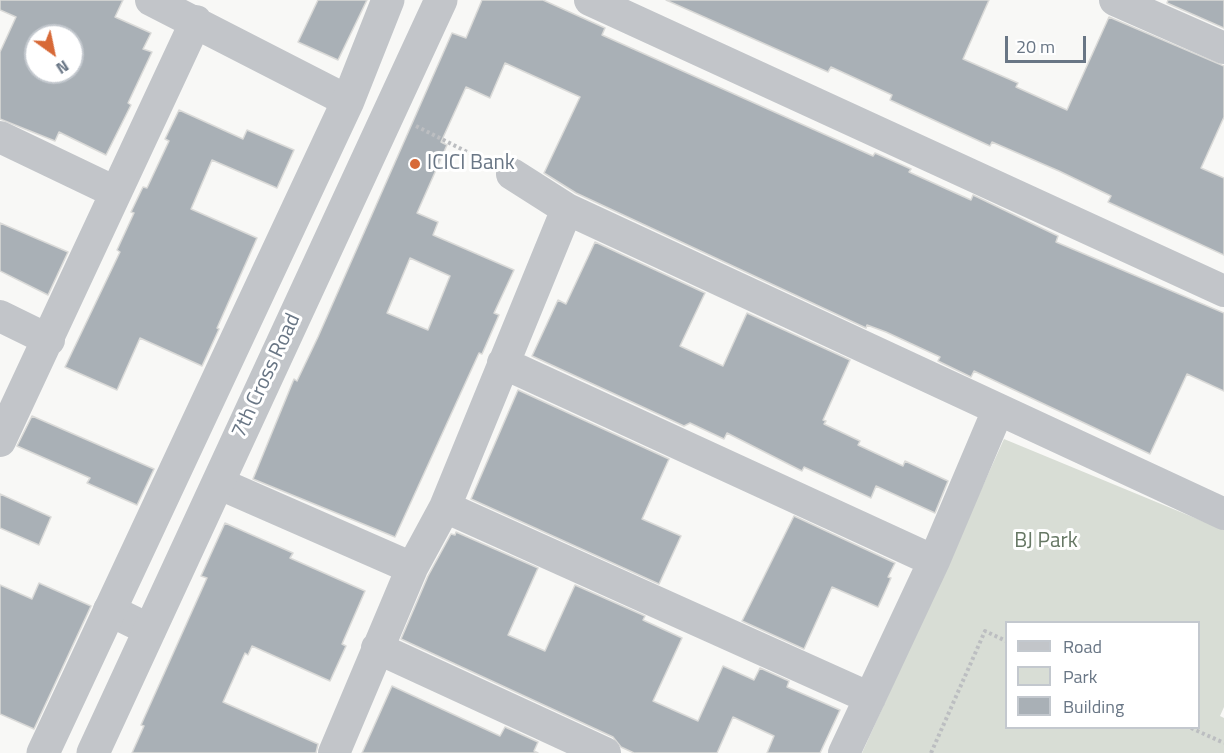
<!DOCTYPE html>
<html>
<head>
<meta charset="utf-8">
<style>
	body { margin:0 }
	#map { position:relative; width:1224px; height:753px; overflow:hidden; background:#f8f8f6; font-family:"Titillium Web",sans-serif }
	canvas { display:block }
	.legend { position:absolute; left:1005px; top:621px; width:195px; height:108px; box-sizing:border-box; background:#fff; border:2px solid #c3c8ce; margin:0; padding:8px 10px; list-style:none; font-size:18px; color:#697685 }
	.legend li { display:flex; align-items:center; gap:12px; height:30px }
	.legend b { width:30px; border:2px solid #c3c8ce }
	.north { position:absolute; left:24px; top:24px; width:60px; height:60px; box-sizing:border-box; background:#fff; border:2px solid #c3c8ce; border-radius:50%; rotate:147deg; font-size:16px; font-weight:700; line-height:24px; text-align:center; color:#697685 }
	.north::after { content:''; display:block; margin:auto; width:21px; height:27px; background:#d76937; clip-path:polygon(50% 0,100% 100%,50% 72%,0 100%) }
	.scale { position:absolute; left:1005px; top:36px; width:81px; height:27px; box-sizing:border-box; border:3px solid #697685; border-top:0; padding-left:8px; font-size:18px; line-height:21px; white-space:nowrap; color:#697685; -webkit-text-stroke:4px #fff; paint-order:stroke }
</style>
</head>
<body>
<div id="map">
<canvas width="1224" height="753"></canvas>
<ul class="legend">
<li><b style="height:8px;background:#c2c5c9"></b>Road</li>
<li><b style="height:16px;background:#d8ddd5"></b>Park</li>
<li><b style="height:16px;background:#a9b0b6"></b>Building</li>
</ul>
<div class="north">N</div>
<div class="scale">20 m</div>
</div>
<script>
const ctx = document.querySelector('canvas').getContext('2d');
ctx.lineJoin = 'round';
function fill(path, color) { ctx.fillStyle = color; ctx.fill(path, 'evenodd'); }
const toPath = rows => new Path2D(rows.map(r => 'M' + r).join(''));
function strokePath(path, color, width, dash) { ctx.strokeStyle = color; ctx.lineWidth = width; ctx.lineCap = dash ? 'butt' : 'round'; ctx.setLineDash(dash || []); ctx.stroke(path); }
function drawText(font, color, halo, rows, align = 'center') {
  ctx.font = font + ' "Titillium Web",sans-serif'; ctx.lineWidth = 6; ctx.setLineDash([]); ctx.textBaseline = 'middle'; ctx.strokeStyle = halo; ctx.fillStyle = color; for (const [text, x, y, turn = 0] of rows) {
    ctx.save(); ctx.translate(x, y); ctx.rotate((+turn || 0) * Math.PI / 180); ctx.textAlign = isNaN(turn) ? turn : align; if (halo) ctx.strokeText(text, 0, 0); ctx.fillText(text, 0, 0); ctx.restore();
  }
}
const green = toPath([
	[1004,439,1224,530,1224,707,1220,716,1224,718,1224,753,862,753],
	[1006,622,1198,622,1198,728,1006,728]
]);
const building = toPath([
	[0,0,123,0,115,17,151,33,143,49,152,52,128,103,131,105,106,155,59,132,55,141,0,119,0,52,16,17,0,10,0,0],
	[36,36,72,36,72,72,36,72,36,36],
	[318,0,367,0,338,60,298,42,318,0],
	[482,0,543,0,605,28,602,35,873,156,875,153,911,169,909,172,971,200,973,195,1058,236,1056,242,1224,313,1224,391,1187,374,1150,454,974,371,971,377,938,361,940,357,886,332,867,325,866,328,576,193,544,173,580,97,505,63,490,98,466,87,441,142,447,145,417,213,438,222,433,235,514,270,494,313,499,315,482,354,479,353,395,537,253,479,294,379,297,381,318,337,452,33,466,38,482,0],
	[410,258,450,276,428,330,387,313,410,258],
	[666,0,989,0,963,59,1018,83,1016,87,1067,110,1109,17,1224,66,1224,117,1201,168,1224,178,1224,255,1108,202,1111,196,1059,171,992,142,990,146,890,100,892,95,831,67,828,72,666,0],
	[1168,0,1224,0,1224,28,1167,3,1168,0],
	[179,110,243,139,247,130,294,150,277,188,212,160,191,209,257,238,217,328,219,329,202,366,140,338,117,390,65,367,120,252,117,250,134,213,131,212,143,187,147,188,169,141,165,139,179,110],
	[0,223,68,252,48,295,0,271,0,223],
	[595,242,705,293,680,346,723,366,747,313,850,360,823,420,826,421,824,424,860,441,858,445,903,466,905,461,948,481,935,513,876,486,871,498,804,467,802,471,727,433,724,439,690,423,684,426,532,356,558,300,566,304,595,242],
	[518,390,669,459,642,519,681,536,659,584,471,499,518,390],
	[32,416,154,469,137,505,87,483,90,478,17,446,32,416],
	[0,494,51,517,39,545,0,528,0,494],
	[794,516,895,563,888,577,891,578,878,607,832,587,804,649,742,621,794,516],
	[225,523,293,553,290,558,365,591,342,644,346,646,330,681,252,646,248,655,245,653,223,702,318,744,316,753,132,753,144,726,141,725,207,578,201,576,225,523],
	[456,532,538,568,508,635,545,651,575,585,645,616,643,620,682,638,653,701,698,721,723,666,754,680,760,668,789,681,787,687,840,710,820,753,767,753,774,736,733,717,717,753,634,753,621,747,613,737,401,639,428,576,451,534,455,535,456,532],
	[39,583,91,606,34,729,0,714,0,585,32,599,39,583],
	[392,686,500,736,505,727,538,742,534,751,538,753,362,753,392,686]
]);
const path = toPath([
	[416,126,487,162],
	[1191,728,1224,743],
	[931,753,985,631,1006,641]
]);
const minor = toPath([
	[151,0,348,101],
	[590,0,1224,291],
	[1115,0,1224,48],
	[0,137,115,192],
	[512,174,567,209,1224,514],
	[0,316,49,340],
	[503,363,934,561],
	[0,441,196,21],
	[218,483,412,568],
	[445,507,870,698],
	[109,610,150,630],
	[377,648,605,753],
	[334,753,412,568,445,507,567,209],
	[844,753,934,561,998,410]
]);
const tertiary = toPath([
	[43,753,348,101,388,0],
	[93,753,441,0]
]);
const markers = [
	[415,164,6,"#d76937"]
];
const poiNames = [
	["ICICI Bank",427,164]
];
const streetNames = [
	["7th Cross Road",267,376,-65]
];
const parkNames = [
	["BJ Park",1046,542]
];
fill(green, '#d8ddd5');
fill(building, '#a9b0b6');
strokePath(building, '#dadad8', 1.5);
strokePath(path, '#bcbec1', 4, [3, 3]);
strokePath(minor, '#c2c5c9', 32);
strokePath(tertiary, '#c2c5c9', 33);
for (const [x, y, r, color] of markers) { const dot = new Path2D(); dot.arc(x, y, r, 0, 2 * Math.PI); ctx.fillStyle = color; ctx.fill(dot); strokePath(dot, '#fff', 2); }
drawText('21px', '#697685', '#fff', poiNames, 'left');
drawText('21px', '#697685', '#fff', streetNames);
drawText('21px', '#667764', '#fff', parkNames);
</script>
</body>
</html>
